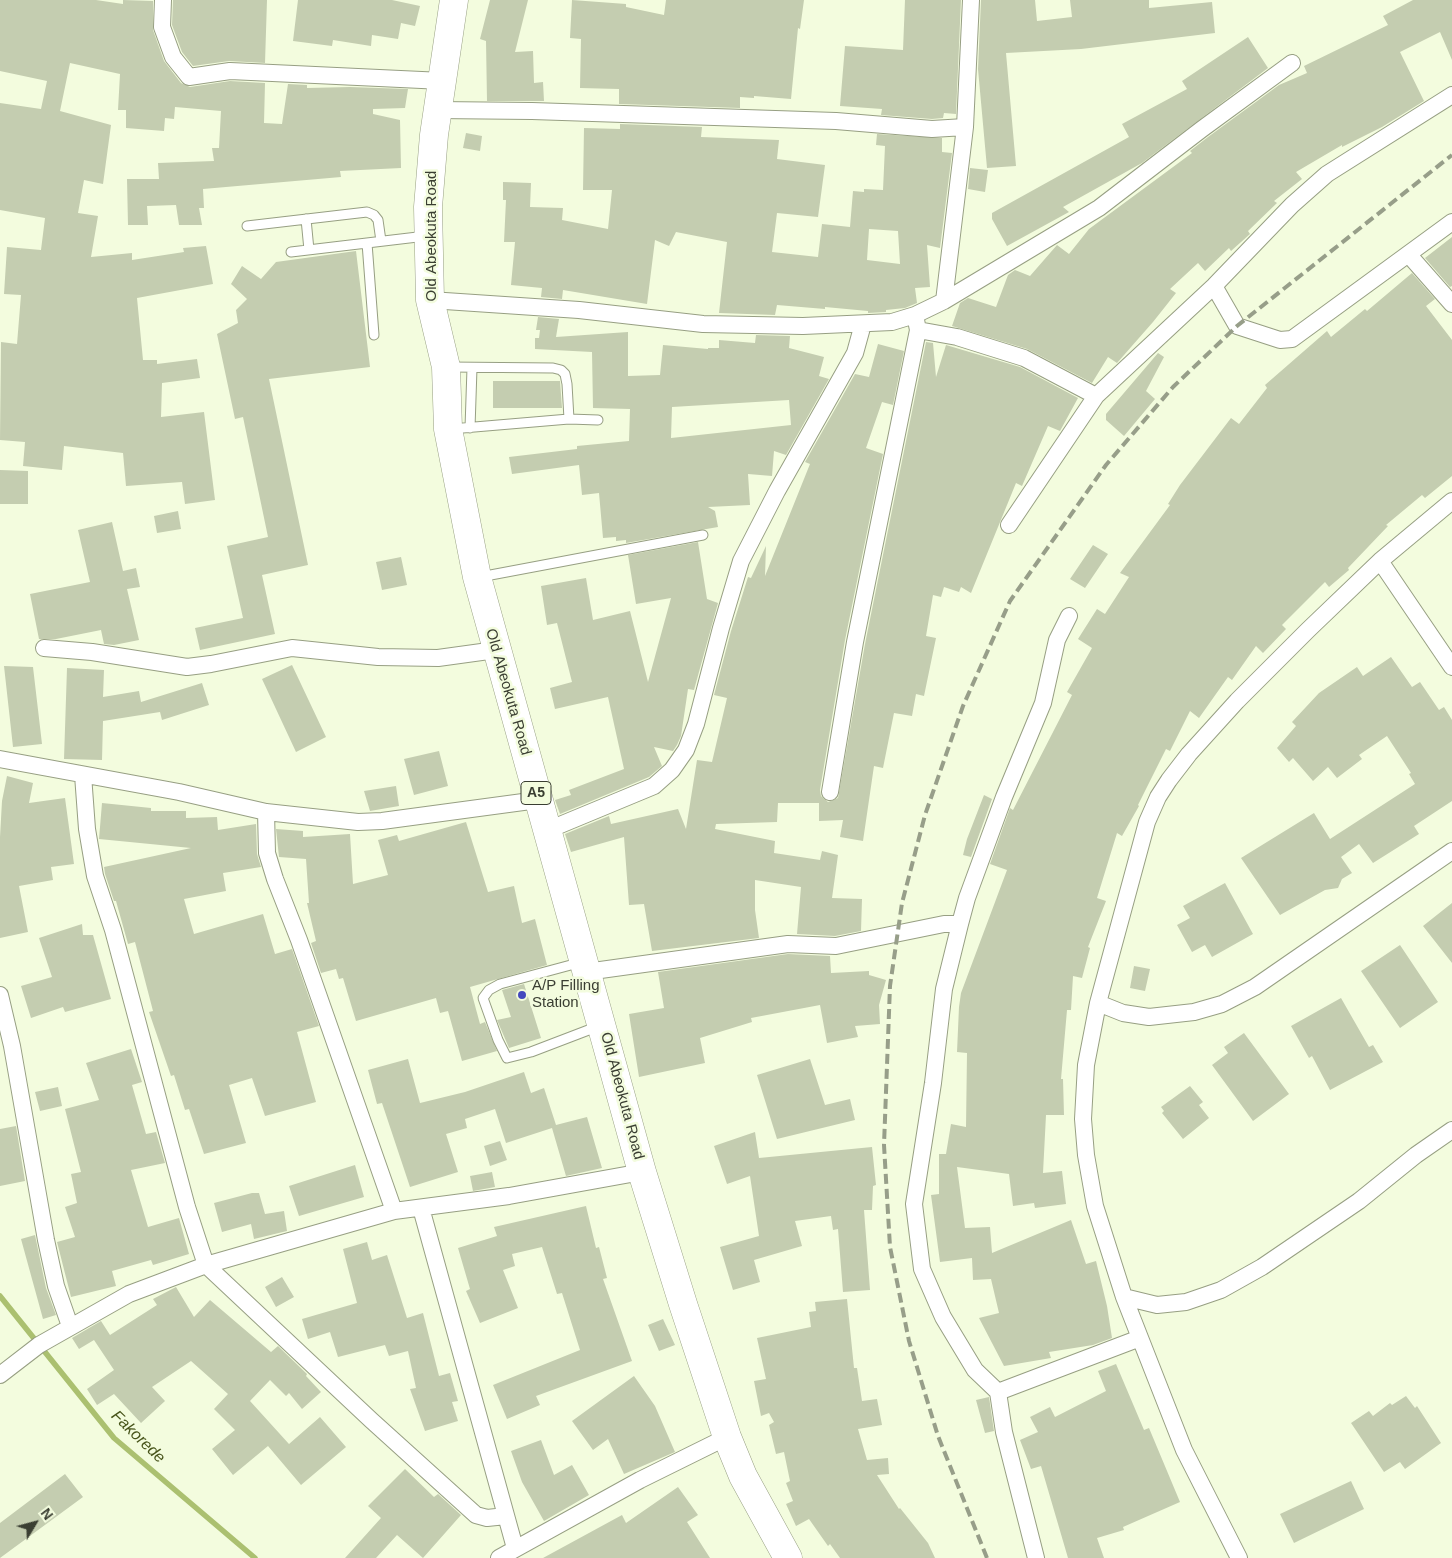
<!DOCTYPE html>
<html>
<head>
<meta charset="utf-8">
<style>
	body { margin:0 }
	#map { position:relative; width:1452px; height:1558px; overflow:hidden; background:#f3fcde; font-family:Arial,sans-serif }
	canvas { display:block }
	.north { position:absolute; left:10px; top:1498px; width:50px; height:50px; -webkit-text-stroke:4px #f3fcde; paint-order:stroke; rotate:53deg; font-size:14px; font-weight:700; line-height:20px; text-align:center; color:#3a3e32 }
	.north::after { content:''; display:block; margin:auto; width:18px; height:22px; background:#3a3e32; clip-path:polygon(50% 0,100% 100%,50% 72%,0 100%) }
</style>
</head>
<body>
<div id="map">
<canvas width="1452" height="1558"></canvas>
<div class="north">N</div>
</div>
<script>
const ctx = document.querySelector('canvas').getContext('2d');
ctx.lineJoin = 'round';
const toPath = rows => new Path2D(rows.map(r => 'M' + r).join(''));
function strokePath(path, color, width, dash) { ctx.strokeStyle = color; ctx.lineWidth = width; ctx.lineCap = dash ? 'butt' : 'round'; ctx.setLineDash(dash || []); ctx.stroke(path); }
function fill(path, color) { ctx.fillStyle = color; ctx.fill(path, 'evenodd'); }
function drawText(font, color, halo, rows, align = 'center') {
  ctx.font = font + ' Arial,sans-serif'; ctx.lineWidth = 5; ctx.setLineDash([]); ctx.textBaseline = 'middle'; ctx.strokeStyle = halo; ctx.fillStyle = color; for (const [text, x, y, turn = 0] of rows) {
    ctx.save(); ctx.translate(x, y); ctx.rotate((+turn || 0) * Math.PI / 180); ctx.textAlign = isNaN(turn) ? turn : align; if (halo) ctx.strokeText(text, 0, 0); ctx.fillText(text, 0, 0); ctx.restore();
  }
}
const stream = toPath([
	[0,1296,114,1438,255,1558]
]);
const building = toPath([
	[0,0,96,0,123,4,123,0,153,1,153,30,164,61,181,83,190,87,230,81,265,83,264,123,282,124,288,84,307,85,307,88,350,87,408,89,405,108,373,109,373,114,400,120,401,168,340,171,341,177,203,189,204,208,199,208,202,225,179,225,176,205,147,206,148,225,128,225,127,179,159,179,158,163,214,161,212,148,219,148,221,111,175,107,174,119,165,118,164,131,126,128,126,110,118,110,120,74,70,63,60,111,111,125,103,184,84,180,78,213,98,216,91,257,132,253,132,260,184,252,183,248,206,246,213,284,137,298,143,360,157,360,157,364,197,359,200,378,162,383,161,417,204,412,215,500,185,504,182,482,126,486,123,453,64,446,62,470,23,466,25,442,0,440,1,342,17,344,21,295,4,294,7,247,41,250,45,218,0,210,0,103,41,109,47,81,0,71],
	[173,0,267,0,265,63,229,61,193,66,182,52,172,25],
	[298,0,392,0,420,6,415,26,401,23,398,39,372,35,371,46,333,40,332,46,293,41],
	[490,0,528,0,515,52,533,51,534,83,543,82,544,101,487,101,486,41,480,39],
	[572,0,626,4,626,7,664,15,666,0,804,0,800,29,798,28,791,99,754,96,754,98,740,97,740,108,619,104,619,89,580,88,581,39,570,38],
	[905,0,961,0,956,114,944,113,943,118,932,119,881,115,882,109,840,106,845,46,903,50],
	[981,0,1035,0,1037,21,1072,17,1070,0,1149,0,1149,8,1212,2,1215,33,1081,49,1006,53,1016,166,987,168,978,69],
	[1413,0,1452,0,1452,60,1440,32,1400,52,1424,101,1382,127,1342,147,1342,145,1296,172,1302,179,1274,201,1277,203,1248,231,1250,234,1231,251,1229,248,1205,271,1198,263,1170,289,1176,293,1153,322,1117,363,1108,357,1092,383,1027,349,952,326,960,303,968,298,996,307,1008,275,1015,270,1030,276,1057,245,1069,254,1089,229,1192,153,1190,151,1208,137,1279,85,1307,73,1304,66,1388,25,1383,16],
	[1248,37,1268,68,1142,163,1063,207,1069,212,1007,246,992,219,992,213,1129,137,1122,124,1187,89,1182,81],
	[620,124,702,127,701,137,779,140,777,159,825,165,818,217,777,213,772,252,818,257,822,224,850,227,853,191,864,192,864,189,883,190,885,146,876,145,877,134,942,138,942,152,952,153,940,248,927,245,930,287,915,288,917,303,905,308,886,310,886,312,868,313,868,311,825,307,825,309,777,305,775,315,719,313,727,242,676,232,669,246,655,240,647,304,563,290,562,299,541,297,542,288,511,285,515,242,504,242,506,200,503,200,503,182,531,183,530,207,563,208,562,220,608,229,612,190,583,190,584,128,620,129],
	[869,229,898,231,900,264,867,260],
	[466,133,482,136,480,151,463,148],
	[970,168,988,170,985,192,968,189],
	[1452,237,1452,286,1450,287,1425,258],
	[356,251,370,367,269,379,308,565,262,575,275,634,200,650,195,628,243,618,227,546,268,537,243,417,235,419,217,334,238,323,236,310,247,299,231,284,242,266,261,279,276,262],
	[1412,273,1435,299,1426,306,1452,340,1452,476,1425,498,1422,495,1386,525,1388,526,1348,568,1349,570,1329,587,1325,582,1282,625,1286,629,1263,653,1256,646,1232,680,1228,677,1199,718,1190,711,1170,751,1166,749,1138,805,1139,806,1122,836,1117,833,1097,898,1106,901,1088,947,1090,948,1082,978,1073,976,1071,1010,1067,1010,1061,1079,1063,1079,1064,1115,1046,1115,1043,1173,1062,1171,1066,1204,1035,1208,1034,1203,1013,1206,1009,1174,957,1167,965,1228,990,1227,992,1253,1071,1220,1086,1264,1096,1261,1107,1306,1112,1338,1093,1345,1049,1352,1051,1358,1004,1366,979,1318,999,1313,991,1279,973,1280,972,1258,940,1262,931,1195,939,1194,939,1154,946,1154,951,1124,966,1127,967,1053,957,1052,959,1007,961,993,1007,870,990,864,1010,808,1013,810,1072,695,1067,692,1092,648,1078,639,1097,609,1105,614,1129,577,1120,573,1170,505,1168,504,1180,485,1231,418,1239,424,1267,388,1265,385,1327,331,1331,337,1365,309,1367,311],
	[538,317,559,319,556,337,628,332,628,376,660,375,663,345,708,349,708,348,719,348,719,340,755,343,756,335,790,336,789,348,824,357,819,376,829,379,786,455,774,451,772,476,748,474,750,505,708,507,715,511,718,527,626,543,626,540,616,541,616,537,603,538,599,493,582,495,579,465,512,474,509,457,577,449,577,446,629,441,630,409,593,408,592,352,535,349,535,338,539,338,540,330,536,330],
	[789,400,791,425,671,438,672,407],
	[926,342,933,343,936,377,946,345,1020,367,1078,398,1060,431,1048,426,1022,486,1016,483,971,593,961,587,959,592,944,587,941,597,933,595,926,636,936,638,924,696,916,694,912,716,894,713,883,768,874,766,863,841,840,837,843,820,819,821,819,803,778,803,777,822,716,824,715,829,775,841,774,853,820,860,822,851,838,855,832,898,862,899,861,931,835,936,797,934,801,887,755,880,755,910,759,938,652,951,644,904,629,905,624,837,571,852,565,834,609,816,611,824,678,809,686,829,697,760,712,762,727,698,714,695,731,631,748,577,751,578,766,546,765,576,810,464,805,462,855,374,869,377,878,344,904,351,893,405,882,402,866,448,883,454,845,640,820,790,821,796,828,802,838,798,865,644],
	[1158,353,1164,357,1146,391,1155,399,1124,436,1106,420,1106,414],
	[493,381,560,381,562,408,493,408],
	[0,470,28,471,28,504,0,504],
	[178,511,181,529,157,533,154,516],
	[112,522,123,571,136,568,140,587,127,589,139,640,114,645,104,644,101,630,56,639,39,639,30,594,90,582,78,530],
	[698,542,707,599,718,603,694,690,688,689,681,736,677,745,673,751,654,747,662,766,649,777,560,814,555,800,571,795,569,790,624,769,608,697,555,709,550,688,572,682,557,623,547,625,541,586,586,578,593,620,630,611,648,682,671,598,636,604,628,555],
	[1093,545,1108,554,1085,588,1070,579],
	[401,557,407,585,382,590,376,562],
	[1391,657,1412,687,1420,682,1439,710,1444,707,1452,720,1452,801,1414,826,1419,834,1373,863,1359,844,1341,857,1352,873,1342,879,1338,888,1325,890,1280,915,1241,858,1314,813,1330,839,1415,784,1409,774,1411,773,1387,736,1359,755,1362,759,1337,778,1328,767,1313,781,1293,758,1289,762,1277,748,1296,726,1292,722,1319,693,1357,667,1363,676],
	[292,665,326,737,296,752,262,679],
	[4,666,33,667,42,744,13,747],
	[67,668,104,670,103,697,139,691,141,702,202,683,209,705,162,720,160,712,103,721,102,760,64,759],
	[439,751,448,786,414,795,404,759],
	[7,776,33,783,29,803,65,798,74,864,51,867,53,880,19,886,28,932,0,938,0,837,2,801],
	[396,786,399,806,370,811,364,791],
	[984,795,992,799,971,857,963,855,967,839],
	[102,803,151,808,151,811,186,811,186,818,217,817,218,830,256,824,257,854,261,867,223,873,226,891,184,899,194,934,263,914,275,954,292,949,319,1026,297,1032,316,1102,265,1116,252,1078,229,1085,246,1143,204,1154,189,1109,185,1110,174,1075,171,1076,149,1012,153,1011,135,942,128,944,116,901,114,901,105,874,104,867,191,848,99,839],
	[466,822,488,892,514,886,522,923,535,919,547,965,470,987,480,1024,485,1022,497,1051,462,1061,448,1011,440,1013,436,998,356,1021,343,978,339,979,336,969,321,973,311,943,316,941,307,903,309,903,306,859,279,857,276,829,303,831,303,837,350,834,353,884,388,875,378,840,397,835,399,841],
	[1225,883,1253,934,1212,957,1205,945,1192,952,1177,925,1190,918,1183,906],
	[1452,903,1452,963,1423,926],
	[82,924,83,935,93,935,111,999,65,1012,63,1007,31,1018,21,986,52,977,39,938],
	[1400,945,1438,1002,1400,1028,1361,971],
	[788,954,830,956,831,973,869,971,869,975,886,980,879,1005,880,1024,855,1026,858,1037,827,1043,820,1005,751,1018,752,1022,700,1038,705,1063,639,1077,629,1014,664,1008,658,972],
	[1134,966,1150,969,1145,991,1130,988],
	[524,984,541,1038,509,1048,497,1020,511,1017,502,990],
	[1341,998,1369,1047,1373,1045,1383,1062,1330,1090,1312,1056,1309,1058,1291,1026],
	[1244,1033,1289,1094,1253,1121,1212,1065,1228,1053,1224,1047],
	[131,1049,142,1082,132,1085,146,1134,156,1132,165,1163,131,1170,148,1227,179,1218,189,1254,153,1265,151,1260,112,1271,116,1286,71,1297,57,1242,75,1237,65,1207,77,1203,71,1174,81,1172,65,1109,99,1100,86,1063],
	[408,1059,420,1103,465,1092,524,1072,531,1093,544,1088,556,1125,587,1117,602,1168,566,1176,552,1128,506,1143,495,1109,465,1119,467,1128,446,1134,458,1172,410,1187,382,1103,377,1104,368,1070],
	[810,1059,825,1105,850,1099,855,1120,777,1139,757,1075],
	[1190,1086,1203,1102,1199,1105,1209,1118,1183,1139,1162,1113,1164,1111,1161,1107],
	[58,1087,62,1106,40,1111,35,1092],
	[16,1126,25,1181,0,1186,0,1129],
	[755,1132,759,1158,872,1147,876,1185,873,1186,872,1210,864,1210,870,1290,843,1292,838,1229,833,1230,831,1216,795,1221,802,1246,754,1260,760,1282,733,1290,720,1247,759,1236,750,1176,727,1184,714,1146],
	[500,1141,507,1160,490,1166,484,1146],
	[355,1165,364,1197,299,1216,289,1186],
	[492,1172,495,1187,473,1191,470,1176],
	[252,1193,259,1193,265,1214,284,1211,287,1231,254,1239,251,1224,222,1232,214,1203],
	[586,1206,596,1248,599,1247,607,1278,603,1279,632,1361,536,1396,540,1405,507,1419,493,1385,580,1350,562,1293,557,1294,542,1247,512,1254,515,1266,503,1270,518,1308,480,1323,466,1291,470,1289,458,1248,497,1236,494,1227],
	[35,1235,46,1288,56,1315,43,1319,21,1239],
	[367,1242,372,1260,387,1255,407,1318,423,1313,439,1376,450,1373,458,1401,452,1402,458,1421,425,1431,410,1389,416,1388,408,1351,389,1356,385,1345,338,1357,330,1332,308,1339,302,1319,357,1303,343,1249],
	[282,1277,294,1297,276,1307,265,1287],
	[176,1287,194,1317,210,1300,271,1352,278,1346,307,1374,306,1376,321,1392,302,1409,289,1393,286,1396,270,1380,250,1401,289,1444,320,1417,346,1447,301,1485,268,1446,233,1475,212,1449,235,1430,214,1409,228,1394,191,1361,152,1387,165,1401,141,1423,114,1394,97,1405,87,1389,114,1370,94,1340,79,1349,72,1338,101,1321,110,1335,157,1305,153,1299],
	[847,1299,854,1368,857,1368,862,1401,877,1399,882,1425,858,1429,867,1460,888,1458,889,1474,877,1475,899,1509,900,1508,928,1543,935,1558,840,1558,830,1544,828,1546,809,1519,796,1526,786,1504,793,1501,786,1483,790,1481,784,1452,776,1454,769,1425,774,1422,769,1413,761,1416,754,1381,766,1379,757,1338,811,1327,809,1312,816,1311,815,1302],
	[663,1319,675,1345,659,1351,648,1325],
	[1116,1364,1144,1430,1149,1428,1180,1502,1123,1527,1124,1530,1097,1538,1104,1558,1068,1558,1041,1466,1031,1469,1020,1440,1038,1432,1030,1417,1050,1407,1055,1417,1106,1391,1098,1371],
	[634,1376,655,1406,675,1452,624,1474,608,1439,593,1450,572,1421],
	[1406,1396,1415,1408,1417,1406,1441,1443,1405,1469,1400,1462,1384,1472,1351,1423,1369,1411,1373,1416,1390,1403,1392,1405],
	[989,1397,994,1431,985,1433,976,1400],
	[541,1440,554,1475,572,1465,589,1495,544,1521,522,1482,511,1451],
	[405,1469,434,1497,438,1494,461,1515,423,1558,397,1535,376,1558,345,1558,381,1518,368,1506],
	[65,1474,83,1497,0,1558,0,1523],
	[1351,1481,1364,1509,1294,1543,1280,1514],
	[678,1487,698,1515,687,1522,710,1558,543,1558,622,1515,626,1523]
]);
const service = toPath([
	[306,219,309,250],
	[247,226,367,212,374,215,378,220,381,241],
	[367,243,374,335],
	[291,252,426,236],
	[449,367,553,368,561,370,565,374,567,384,569,419],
	[470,428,472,368],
	[451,429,569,419,598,420],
	[480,577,703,535],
	[582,962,500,984,489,990,483,998,498,1040,507,1058,531,1052,599,1026]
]);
const minor = toPath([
	[163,0,162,27,173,57,189,77,230,71,443,81],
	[437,110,532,111,836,121,932,129,965,127],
	[1409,255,1452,304],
	[1214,286,1237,326,1280,340,1292,339,1452,222],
	[430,300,579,310,703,324,803,326,892,322,915,315,944,301,1099,208,1202,129,1292,63],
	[944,301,965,127,971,0],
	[918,330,957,337,1024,358,1096,396],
	[1009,525,1096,396,1214,286,1292,205,1327,174,1452,95],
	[1380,561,1452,667],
	[44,648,92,652,187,667,211,664,292,648,378,657,438,658,496,650],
	[0,759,179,792,266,812,358,822,382,821,538,800],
	[83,775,87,829,95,876,113,930,187,1207,206,1265,371,1420,476,1515,487,1518,506,1516],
	[830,792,855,642,918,330,915,315],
	[266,812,267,853,275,879,299,940,394,1211],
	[548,830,654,786,672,770,686,750,696,724,721,628,741,561,777,491,855,353,863,324],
	[586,972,788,944,836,946,944,924,960,924],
	[0,995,12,1046,46,1240,56,1286,70,1326],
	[1098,1003,1123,1013,1149,1017,1194,1012,1222,1004,1255,987,1452,851],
	[421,1208,515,1548],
	[1124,1297,1157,1305,1186,1302,1221,1290,1262,1267,1359,1201,1416,1155,1452,1130],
	[0,1375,39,1345,129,1294,206,1265,394,1211,509,1196,642,1172],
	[998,1392,1140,1338],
	[499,1558,640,1480,727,1437],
	[1036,1558,1004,1432,998,1392,975,1370,943,1317,922,1269,914,1204,933,1083,944,989,960,924,967,898,1004,797,1043,703,1057,640,1069,616],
	[1239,1558,1184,1450,1124,1297,1095,1206,1086,1155,1083,1119,1086,1065,1098,1003,1147,822,1158,797,1169,780,1189,754,1237,701,1308,630,1380,561,1452,501]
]);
const trunk = toPath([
	[454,0,434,135,428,207,430,300,446,367,448,429,477,577,642,1172,683,1304,727,1437,743,1476,788,1558]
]);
const rail = toPath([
	[987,1558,938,1436,909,1341,890,1247,884,1145,890,986,902,903,925,815,963,706,1010,601,1106,465,1173,387,1237,326,1452,155]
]);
const markers = [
	[522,995,5,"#4449be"]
];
const shields = [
	[536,793,30]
];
const shieldNames = [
	["A5",536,793]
];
const streetNames = [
	["Old Abeokuta Road",432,236,-90],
	["Old Abeokuta Road",508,692,74],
	["Old Abeokuta Road",622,1096,75]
];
const poiNames = [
	["A/P Filling",532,986],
	["Station",532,1003]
];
const waterNames = [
	["Fakorede",138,1437,44]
];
strokePath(stream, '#abc070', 5.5);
fill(building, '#c4cdb0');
strokePath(service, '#979f83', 11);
strokePath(minor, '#979f83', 18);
strokePath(trunk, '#979f83', 29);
strokePath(service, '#fff', 9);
strokePath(minor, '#fff', 16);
strokePath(trunk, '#fff', 28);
strokePath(rail, '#979e89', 4, [10, 5]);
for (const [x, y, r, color] of markers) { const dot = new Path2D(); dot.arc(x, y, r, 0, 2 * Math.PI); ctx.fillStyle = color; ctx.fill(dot); strokePath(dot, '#f3fcde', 2); }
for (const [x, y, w] of shields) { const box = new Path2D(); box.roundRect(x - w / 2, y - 11.5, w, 23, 4); ctx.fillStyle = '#f3fcde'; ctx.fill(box); strokePath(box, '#3a3e32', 1); }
drawText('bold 14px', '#3a3e32', null, shieldNames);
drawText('15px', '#3a3e32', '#f3fcde', streetNames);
drawText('15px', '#3a3e32', '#f3fcde', poiNames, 'left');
drawText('italic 16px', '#47541a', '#f3fcde', waterNames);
</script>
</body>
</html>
